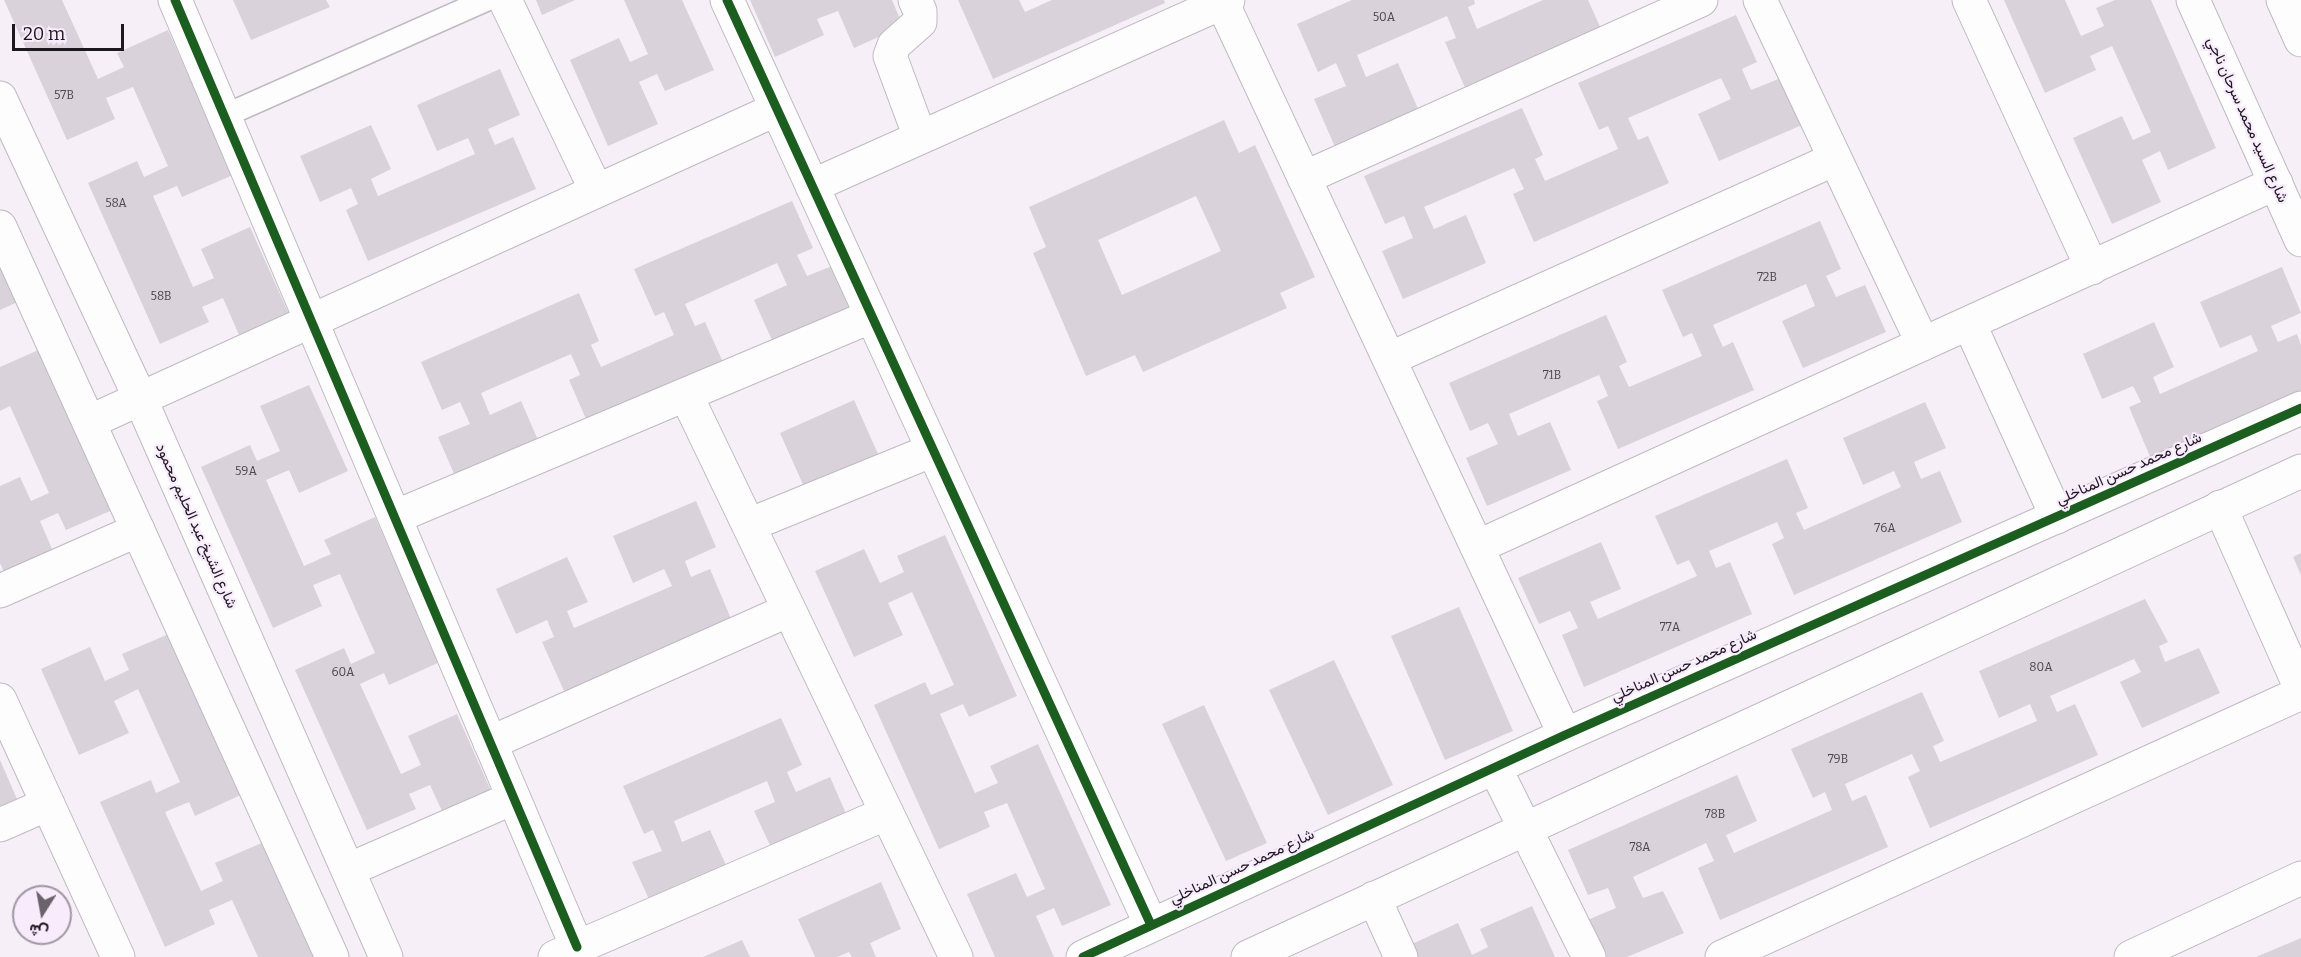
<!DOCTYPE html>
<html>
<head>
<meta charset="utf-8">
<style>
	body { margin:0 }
	#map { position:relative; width:2301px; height:957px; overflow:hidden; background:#f6eff8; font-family:Bitter,Vazirmatn,serif }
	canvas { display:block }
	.north { position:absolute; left:12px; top:885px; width:60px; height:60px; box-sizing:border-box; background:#f8ebfc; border:2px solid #a096a4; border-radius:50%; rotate:191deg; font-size:16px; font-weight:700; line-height:24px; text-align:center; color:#1d171f }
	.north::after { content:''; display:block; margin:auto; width:21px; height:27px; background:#69636b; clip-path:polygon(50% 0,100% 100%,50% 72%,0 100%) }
	.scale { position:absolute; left:12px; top:24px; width:112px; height:27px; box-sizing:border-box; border:3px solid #1d171f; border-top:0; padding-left:8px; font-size:18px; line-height:21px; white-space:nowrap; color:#1d171f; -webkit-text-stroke:4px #f8ebfc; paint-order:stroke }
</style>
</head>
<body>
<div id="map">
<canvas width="2301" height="957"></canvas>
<div class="north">ش</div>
<div class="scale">20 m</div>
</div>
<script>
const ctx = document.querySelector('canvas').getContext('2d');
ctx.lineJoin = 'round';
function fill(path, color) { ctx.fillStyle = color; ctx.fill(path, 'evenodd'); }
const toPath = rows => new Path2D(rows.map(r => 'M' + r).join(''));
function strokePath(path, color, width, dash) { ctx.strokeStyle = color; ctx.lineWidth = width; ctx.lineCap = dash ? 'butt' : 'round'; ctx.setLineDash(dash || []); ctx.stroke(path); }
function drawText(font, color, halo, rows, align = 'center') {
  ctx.font = font + ' Bitter,Vazirmatn,serif'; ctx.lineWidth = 4.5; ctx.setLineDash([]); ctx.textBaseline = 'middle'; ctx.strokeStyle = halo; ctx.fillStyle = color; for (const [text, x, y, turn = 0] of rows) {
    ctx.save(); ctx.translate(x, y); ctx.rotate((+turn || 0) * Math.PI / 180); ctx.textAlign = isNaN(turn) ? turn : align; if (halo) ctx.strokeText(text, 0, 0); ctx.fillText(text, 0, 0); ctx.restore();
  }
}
const building = toPath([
	[4,0,62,0,98,79,124,67,117,53,168,30,233,175,182,197,177,186,153,196,193,287,214,278,201,249,250,227,289,314,239,335,223,298,202,307,209,322,160,344,88,183,137,161,144,177,168,166,133,87,106,98,115,119,67,140],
	[233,0,326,0,330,7,251,40],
	[536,0,575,0,542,15],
	[624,0,682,0,714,70,665,91,657,74,639,82,658,124,608,146,570,60,619,38,630,62,648,54],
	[750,0,892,0,903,26,854,48,838,11,817,19,824,35,775,57],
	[958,0,1019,0,1025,12,1052,0,1164,0,1165,3,993,79],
	[1352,0,1474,0,1475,4,1468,7,1477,29,1543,0,1588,0,1602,31,1466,90,1445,42,1456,38,1447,16,1357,55,1366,77,1398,63,1419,111,1335,147,1314,99,1346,86,1336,63,1318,72,1297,24],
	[2004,0,2065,0,2081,36,2104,26,2096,8,2115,0,2151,0,2216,148,2168,170,2160,151,2142,160,2161,202,2112,224,2073,138,2122,116,2133,140,2151,132,2112,46,2090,56,2096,70,2045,93],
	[1736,15,1757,62,1742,69,1751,90,1781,78,1802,125,1719,161,1698,114,1731,99,1721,78,1628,118,1638,140,1648,136,1669,183,1534,242,1513,194,1524,189,1514,168,1424,207,1434,229,1466,215,1486,263,1403,299,1382,251,1413,238,1404,216,1385,224,1364,176,1522,108,1543,155,1535,159,1545,181,1618,149,1608,126,1599,130,1578,83],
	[500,69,520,115,488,129,495,145,513,137,536,189,368,261,346,210,358,204,351,188,320,202,300,156,371,125,391,169,371,179,378,196,475,154,468,138,437,151,417,105],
	[1224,120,1239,153,1255,145,1315,277,1280,293,1287,308,1143,372,1135,355,1086,376,1033,253,1046,247,1029,207],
	[1196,196,1221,251,1122,295,1098,240],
	[792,201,813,248,797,255,807,276,837,264,858,311,775,347,754,300,787,285,777,263,685,304,695,326,705,322,726,369,590,428,569,380,580,375,571,354,481,393,490,415,521,401,542,449,459,485,438,437,470,424,460,402,442,410,421,362,579,293,599,341,591,345,601,367,674,335,664,312,655,316,634,269],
	[1820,221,1841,269,1826,276,1836,297,1865,285,1886,332,1803,368,1782,321,1815,306,1806,284,1713,325,1723,347,1733,342,1754,390,1618,449,1597,401,1608,396,1599,375,1509,414,1518,436,1550,422,1571,470,1487,506,1466,458,1498,444,1488,423,1470,431,1449,383,1606,315,1627,362,1619,366,1629,387,1702,356,1692,333,1683,337,1662,290],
	[0,251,22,300,0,310],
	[2282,267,2301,313,2271,326,2278,342,2297,334,2301,345,2301,394,2151,459,2129,407,2141,402,2133,386,2102,399,2083,354,2154,322,2174,367,2153,377,2160,394,2258,351,2251,335,2220,348,2200,302],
	[43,348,115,509,66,530,58,513,40,521,58,563,10,585,0,563,0,486,20,477,31,501,49,493,10,406,0,411,0,367],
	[309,385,348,471,299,493,289,470,266,480,304,566,331,554,324,540,375,517,440,662,389,685,384,673,360,684,401,774,421,765,408,736,457,714,495,800,447,822,430,785,409,794,416,809,367,830,295,670,344,648,351,664,375,653,340,574,313,585,322,606,273,628,201,467,250,445,257,461,280,451,260,406],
	[854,400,883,465,809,498,780,433],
	[1925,402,1946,448,1914,462,1921,479,1940,471,1962,522,1794,595,1772,544,1784,538,1777,522,1709,551,1716,568,1730,562,1752,614,1584,687,1562,635,1578,628,1570,611,1539,624,1518,578,1601,542,1621,589,1590,602,1598,619,1697,576,1689,560,1677,565,1655,516,1787,459,1808,508,1796,513,1804,530,1901,487,1894,471,1863,485,1843,438],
	[696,501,716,547,685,561,691,577,710,569,732,621,565,693,542,642,554,637,547,620,516,634,496,589,567,557,588,602,567,611,574,628,672,586,664,569,633,583,613,536],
	[945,535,1017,696,969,717,963,704,940,714,975,793,998,783,990,766,1038,744,1111,905,1062,926,1054,908,1036,916,1054,957,995,957,967,894,1016,873,1027,897,1045,889,1007,803,984,812,990,827,939,849,874,705,925,682,931,695,954,685,912,592,888,603,903,635,854,657,815,571,864,549,880,583,904,572,897,556],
	[2301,553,2301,575,2293,557],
	[2145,599,2168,642,2159,646,2165,662,2199,648,2220,693,2142,728,2120,682,2141,672,2134,659,2050,696,2057,712,2075,704,2098,755,1930,828,1908,777,1920,771,1912,754,1845,784,1852,801,1866,795,1888,847,1720,920,1698,868,1714,861,1706,843,1633,877,1643,898,1663,891,1684,933,1627,957,1601,957,1585,921,1616,908,1608,888,1588,895,1568,850,1737,775,1757,821,1726,835,1734,853,1832,810,1825,792,1813,798,1791,749,1922,692,1944,741,1933,746,1940,762,2037,721,2030,704,1999,718,1979,671],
	[1459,607,1513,731,1445,760,1391,636],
	[171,633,243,794,195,816,189,802,165,812,201,891,223,881,215,863,264,842,316,957,258,957,232,900,209,910,215,924,165,947,100,802,151,780,156,793,180,782,138,689,114,701,129,733,79,755,41,669,90,647,105,681,129,670,122,654],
	[1334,660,1393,785,1328,815,1269,690],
	[1204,705,1267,843,1226,861,1162,724],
	[781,718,802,765,787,772,796,792,830,777,851,825,776,858,754,811,775,802,767,781,674,821,682,842,710,830,731,876,653,908,632,862,662,851,653,830,644,834,623,786],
	[0,760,20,806,0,814],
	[881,882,901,929,870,943,876,957,852,957,849,952,837,957,815,957,798,919],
	[1532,906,1555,957,1418,957,1412,944,1458,923,1472,955,1488,947,1480,929],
	[2301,938,2301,957,2256,957],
	[742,940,750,957,703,957]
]);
const lane = toPath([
	[224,116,486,0]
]);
const street = toPath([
	[175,0,577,947],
	[505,0,596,190],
	[727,0,1151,925],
	[915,0,920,11,920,22,894,45,890,56,920,137],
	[1221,0,1565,735],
	[1760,0,1923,344],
	[1969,0,2092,268],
	[1304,178,1701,0],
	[812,186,1228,0],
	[1969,323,2057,517],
	[1389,359,1835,159],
	[686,395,956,957],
	[89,422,777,109],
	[2220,507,2301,689],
	[395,517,872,316],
	[749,525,933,450],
	[1477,547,2276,183],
	[0,591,138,530],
	[0,700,118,957],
	[490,743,789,610],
	[1495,768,1589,957],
	[0,825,48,804],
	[348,870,513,798],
	[1374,898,1401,957],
	[555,957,887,813],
	[1722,957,2301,693],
	[2131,957,2301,878]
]);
const secondary = toPath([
	[2193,0,2301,240],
	[2283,0,2301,40],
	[0,98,140,398,386,957],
	[0,227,332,957],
	[1083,957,1565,735,2301,408],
	[1248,957,2301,471]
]);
const cycleway = toPath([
	[175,0,577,947],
	[727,0,1151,925],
	[1083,957,1565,735,2301,408]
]);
const numberNames = [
	["50A",1384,18],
	["57B",64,96],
	["58A",116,204],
	["72B",1767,278],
	["58B",161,297],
	["71B",1552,376],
	["59A",246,472],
	["76A",1885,529],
	["77A",1670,628],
	["80A",2041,668],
	["60A",343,673],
	["79B",1838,760],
	["78B",1715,815],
	["78A",1640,848]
];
const streetNames = [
	["شارع السيد محمد سرحان ناجي",2247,120,66],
	["شارع محمد حسن المناخلي",2129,469,-24],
	["شارع الشيخ عبد الحليم محمود",196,526,66],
	["شارع محمد حسن المناخلي",1684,666,-24],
	["شارع محمد حسن المناخلي",1242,867,-25]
];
fill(building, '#d9d2db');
strokePath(lane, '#bfb9c1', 25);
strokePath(street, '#bfb9c1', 35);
strokePath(secondary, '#bfb9c1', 35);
strokePath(lane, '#fefdfe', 22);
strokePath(street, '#fefdfe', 33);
strokePath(secondary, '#fefdfe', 33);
strokePath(cycleway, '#1b5e20', 9);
drawText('12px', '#4c464e', null, numberNames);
drawText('15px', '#1d171f', '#f8ebfc', streetNames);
</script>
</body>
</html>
